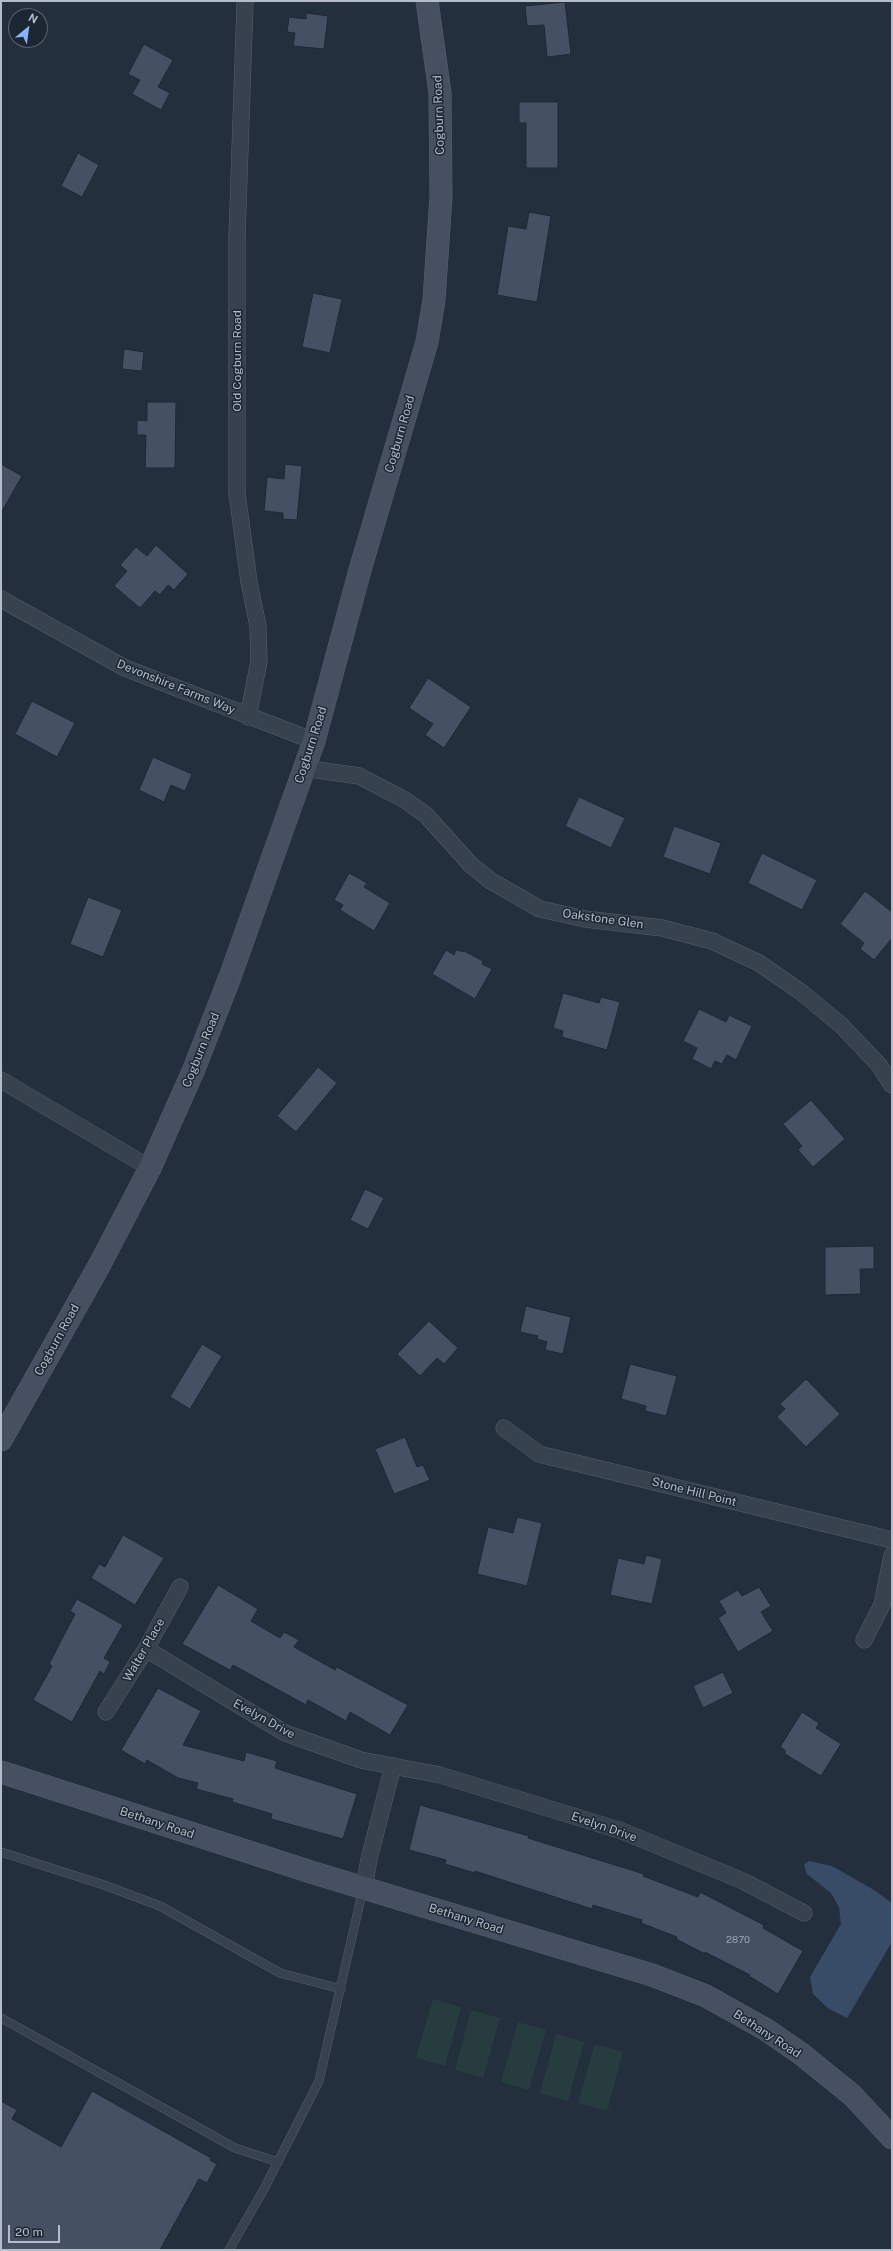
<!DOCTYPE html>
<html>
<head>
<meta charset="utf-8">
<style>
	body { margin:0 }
	#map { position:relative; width:893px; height:2251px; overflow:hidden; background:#242f3e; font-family:"Public Sans",sans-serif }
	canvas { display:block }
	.frame { position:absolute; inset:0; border:2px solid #b4bcc9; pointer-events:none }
	.north { position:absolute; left:8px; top:8px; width:40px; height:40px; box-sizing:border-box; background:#1d2633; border:1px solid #59626f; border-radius:50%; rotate:29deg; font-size:11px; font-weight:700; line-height:16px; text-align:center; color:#b4bcc9 }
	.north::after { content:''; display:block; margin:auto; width:14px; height:18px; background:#8ab4f8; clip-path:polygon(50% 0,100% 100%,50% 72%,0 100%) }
	.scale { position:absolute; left:8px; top:2225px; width:52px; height:18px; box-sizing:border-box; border:2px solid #b4bcc9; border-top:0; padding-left:5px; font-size:12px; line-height:14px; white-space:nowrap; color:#b4bcc9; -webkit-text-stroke:3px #1d2633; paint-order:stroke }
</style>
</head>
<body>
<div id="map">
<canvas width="893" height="2251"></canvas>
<div class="frame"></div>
<div class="north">N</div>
<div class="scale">20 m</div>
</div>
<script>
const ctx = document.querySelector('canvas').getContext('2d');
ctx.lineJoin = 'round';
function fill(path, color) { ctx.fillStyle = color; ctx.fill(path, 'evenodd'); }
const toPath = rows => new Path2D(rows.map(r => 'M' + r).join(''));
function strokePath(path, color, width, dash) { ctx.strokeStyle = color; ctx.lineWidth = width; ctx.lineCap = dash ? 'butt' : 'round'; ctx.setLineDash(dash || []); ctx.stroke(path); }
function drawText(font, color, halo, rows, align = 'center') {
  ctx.font = font + ' "Public Sans",sans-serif'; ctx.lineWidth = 3; ctx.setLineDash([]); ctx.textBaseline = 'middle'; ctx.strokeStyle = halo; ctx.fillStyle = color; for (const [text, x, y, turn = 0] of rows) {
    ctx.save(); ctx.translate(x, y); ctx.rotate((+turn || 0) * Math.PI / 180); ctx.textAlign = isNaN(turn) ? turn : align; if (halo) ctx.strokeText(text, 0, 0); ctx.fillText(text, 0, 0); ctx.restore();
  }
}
const green = toPath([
	[433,1999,461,2007,445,2066,416,2058],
	[471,2010,500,2018,483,2078,455,2070],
	[518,2022,546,2030,529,2090,501,2082],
	[556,2034,584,2042,568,2101,540,2093],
	[595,2044,623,2052,607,2111,578,2103]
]);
const water = toPath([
	[809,1861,832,1866,874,1890,892,1903,892,1942,847,2018,829,2009,813,1994,810,1977,841,1924,839,1907,831,1893,807,1874,804,1865]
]);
const building = toPath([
	[565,2,571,54,547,57,544,25,527,26,525,6,565,2],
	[306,13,328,16,324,49,293,46,295,33,287,32,289,17,306,19,306,13],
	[144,44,173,60,158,87,170,93,161,110,132,94,140,80,128,74,144,44],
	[519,102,558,102,558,168,526,168,526,123,519,123,519,102],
	[78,153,99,165,82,197,61,186,78,153],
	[529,212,551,216,537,302,497,295,508,226,526,229,529,212],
	[313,293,342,299,330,353,302,347,313,293],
	[124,349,144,352,142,371,122,369,124,349],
	[147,402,176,402,175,468,145,468,146,435,137,435,137,420,147,421,147,402],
	[1,464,22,476,1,513,1,464],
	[285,464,302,466,297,520,283,519,283,513,264,511,267,477,284,479,285,464],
	[156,545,188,574,174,590,168,585,160,595,155,591,140,608,114,586,127,571,120,565,136,547,147,556,156,545],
	[428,678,471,707,444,748,425,735,433,724,409,708,428,678],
	[32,701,75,723,57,757,15,734,32,701],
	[153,757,192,774,185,791,171,785,164,802,139,790,153,757],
	[579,797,625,818,611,848,565,826,579,797],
	[674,826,721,843,710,874,663,857,674,826],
	[762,853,817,880,802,910,748,883,762,853],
	[349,873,367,883,364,887,390,903,374,931,340,910,343,905,334,900,349,873],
	[865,891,892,912,892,938,874,960,860,949,864,943,840,924,865,891],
	[88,897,122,910,103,957,70,944,88,897],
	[446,950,454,955,456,950,466,952,483,961,482,964,492,969,475,999,432,974,446,950],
	[563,993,599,1003,601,997,620,1002,607,1050,562,1037,563,1031,553,1028,563,993],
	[699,1009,726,1022,729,1015,752,1026,736,1060,727,1055,722,1064,715,1061,711,1069,692,1059,697,1048,683,1041,699,1009],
	[318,1067,337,1083,296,1132,277,1116,318,1067],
	[811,1100,845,1139,813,1167,798,1150,802,1146,783,1124,811,1100],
	[365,1189,384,1198,368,1229,350,1220,365,1189],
	[874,1246,874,1269,860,1269,861,1294,825,1295,825,1247,874,1246],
	[526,1306,571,1317,563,1354,545,1350,547,1342,537,1339,538,1336,520,1332,526,1306],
	[429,1321,458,1348,444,1364,437,1358,420,1376,397,1354,429,1321],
	[202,1344,222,1356,190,1409,170,1397,202,1344],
	[630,1364,677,1376,666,1416,645,1411,646,1406,621,1399,630,1364],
	[806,1379,840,1414,806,1447,777,1417,785,1409,780,1404,806,1379],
	[405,1437,417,1467,423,1465,430,1480,394,1494,375,1449,405,1437],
	[517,1517,542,1523,527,1586,477,1574,488,1527,513,1533,517,1517],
	[123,1535,164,1558,135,1605,91,1578,99,1564,105,1567,123,1535],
	[646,1555,662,1559,652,1604,610,1595,618,1558,644,1564,646,1555],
	[218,1585,258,1609,251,1621,280,1638,284,1632,299,1640,294,1647,335,1670,337,1667,408,1705,390,1735,350,1712,346,1721,308,1700,306,1705,233,1665,230,1670,182,1644,218,1585],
	[759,1587,771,1606,761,1612,773,1631,738,1652,718,1618,726,1613,719,1601,738,1590,742,1596,759,1587],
	[77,1599,123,1625,104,1658,110,1662,104,1674,100,1671,72,1722,33,1700,52,1666,49,1664,75,1614,70,1611,77,1599],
	[723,1672,733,1693,703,1708,693,1686,723,1672],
	[158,1688,201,1711,183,1745,244,1761,246,1752,277,1761,275,1768,357,1794,343,1839,271,1819,272,1814,232,1802,233,1799,196,1789,198,1783,178,1778,147,1760,145,1764,121,1750,158,1688],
	[802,1712,819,1723,816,1728,841,1744,821,1776,785,1754,785,1750,780,1747,802,1712],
	[420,1805,529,1836,528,1838,644,1874,643,1876,698,1897,700,1892,764,1925,763,1928,803,1951,778,1994,749,1976,750,1975,705,1952,705,1954,676,1939,677,1937,641,1923,642,1920,593,1905,592,1909,475,1871,475,1873,445,1864,446,1860,409,1850,420,1805],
	[92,2091,211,2158,210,2160,217,2164,207,2183,199,2179,160,2250,1,2250,1,2101,17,2110,12,2119,61,2147,92,2091]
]);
const lane = toPath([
	[1,1852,104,1885,160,1906,280,1973,341,1989],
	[1,2018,235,2148,278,2162],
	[229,2250,264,2189,319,2081,363,1889]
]);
const street = toPath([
	[245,3,237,237,237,493,249,582,258,626,259,661,248,717],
	[1,599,125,668,314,741],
	[304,768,359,776,405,800,426,815,471,865,491,881,540,909,585,919,662,928,712,941,759,963,801,992,841,1025,879,1065,892,1085],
	[1,1080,150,1168],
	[504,1428,539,1454,892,1540],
	[864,1640,882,1605,892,1555],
	[146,1649,285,1733,361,1760,440,1775,622,1831,743,1881,804,1913],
	[106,1712,146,1649,180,1587],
	[364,1888,369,1859,393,1766]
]);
const secondary = toPath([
	[1,1440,99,1266,150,1168,194,1069,230,977,314,741,360,570,427,342,434,300,441,197,440,93,427,1],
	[1,1772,314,1873,652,1975,706,1996,765,2029,800,2053,852,2095,892,2138]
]);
const numberNames = [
	["2870",738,1940]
];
const streetNames = [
	["Cogburn Road",439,115,-92],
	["Old Cogburn Road",237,361,-90],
	["Cogburn Road",400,434,-74],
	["Devonshire Farms Way",176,687,22],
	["Cogburn Road",311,745,-72],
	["Oakstone Glen",603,919,8],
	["Cogburn Road",201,1050,-68],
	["Cogburn Road",57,1340,-61],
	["Stone Hill Point",694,1492,14],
	["Walter Place",144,1650,-60],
	["Evelyn Drive",264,1719,29],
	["Bethany Road",157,1823,18],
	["Evelyn Drive",604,1827,19],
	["Bethany Road",466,1919,17],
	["Bethany Road",767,2034,33]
];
fill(green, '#263c3f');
fill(water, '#394c67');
fill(building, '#455162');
strokePath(building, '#1f2835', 1);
strokePath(lane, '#565f6c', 9);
strokePath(street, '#565f6c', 17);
strokePath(secondary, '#565f6c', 23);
strokePath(lane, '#38414e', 8);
strokePath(street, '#38414e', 16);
strokePath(secondary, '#465061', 22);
drawText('10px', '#98a1af', null, numberNames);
drawText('12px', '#b4bcc9', '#1d2633', streetNames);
</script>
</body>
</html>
